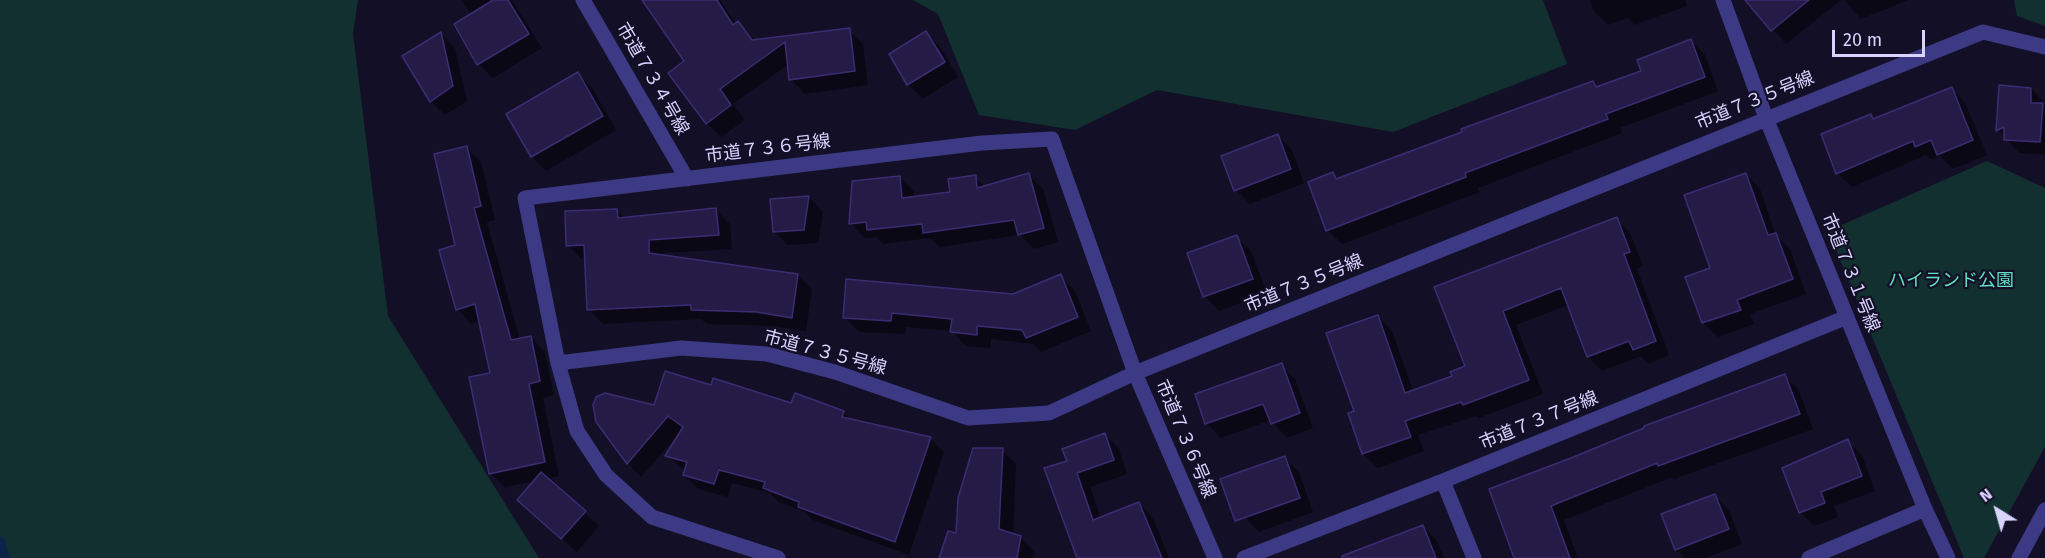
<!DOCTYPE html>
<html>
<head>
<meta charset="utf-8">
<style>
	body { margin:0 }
	#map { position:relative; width:2045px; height:558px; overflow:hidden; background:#130f26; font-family:"Fira Sans",sans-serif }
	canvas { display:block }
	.north { position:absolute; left:1967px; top:480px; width:60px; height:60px; -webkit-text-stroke:4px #130f26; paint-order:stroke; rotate:323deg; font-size:16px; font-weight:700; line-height:24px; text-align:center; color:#d9d4ff }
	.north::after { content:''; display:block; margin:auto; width:21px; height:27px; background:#d9d4ff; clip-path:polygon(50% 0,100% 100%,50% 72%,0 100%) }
	.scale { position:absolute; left:1832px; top:30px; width:93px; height:27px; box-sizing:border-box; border:3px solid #d9d4ff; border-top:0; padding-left:8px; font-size:18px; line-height:21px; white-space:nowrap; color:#d9d4ff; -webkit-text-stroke:4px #130f26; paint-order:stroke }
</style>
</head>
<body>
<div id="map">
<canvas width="2045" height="558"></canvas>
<div class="north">N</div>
<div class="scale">20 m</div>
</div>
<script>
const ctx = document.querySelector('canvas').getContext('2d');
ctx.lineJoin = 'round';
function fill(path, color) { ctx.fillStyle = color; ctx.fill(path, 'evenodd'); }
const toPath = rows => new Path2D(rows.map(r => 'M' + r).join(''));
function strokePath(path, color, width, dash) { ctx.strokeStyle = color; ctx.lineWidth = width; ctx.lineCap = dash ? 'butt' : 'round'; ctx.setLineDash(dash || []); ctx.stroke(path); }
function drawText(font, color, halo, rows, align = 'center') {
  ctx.font = font + ' "Fira Sans","Noto Sans JP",sans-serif'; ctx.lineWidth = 4.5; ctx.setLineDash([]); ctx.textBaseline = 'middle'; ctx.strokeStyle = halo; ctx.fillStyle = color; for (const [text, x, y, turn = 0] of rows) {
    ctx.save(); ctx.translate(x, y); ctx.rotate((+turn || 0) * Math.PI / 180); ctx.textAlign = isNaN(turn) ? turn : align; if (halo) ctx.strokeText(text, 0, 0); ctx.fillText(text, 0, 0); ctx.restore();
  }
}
const green = toPath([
	[0,0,358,0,353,33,388,316,539,558,0,558],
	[913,0,1543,0,1567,64,1393,132,1157,90,1075,130,979,115,938,14],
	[2014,0,2045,0,2045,26,2017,16],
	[1987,161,2045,188,2045,447,1984,558,1964,558,1828,231]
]);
const shadow = toPath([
	[462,0,512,0,542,48,493,78,478,64,471,15],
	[649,0,720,0,736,24,738,23,756,41,849,30,863,44,868,85,805,94,791,79,789,64,733,104,745,120,721,137,707,123,686,62],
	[1590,0,1685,0,1687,6,1634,25,1627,18,1608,25,1594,11],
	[1747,0,1841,0,1786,44],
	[1844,0,1908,0,1861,19],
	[926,33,940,47,958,77,923,99,908,84,891,55],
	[441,34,455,48,467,101,445,115,431,101],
	[1691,41,1705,55,1718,91,1620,128,1622,133,1478,188,1480,192,1342,244,1328,230,1333,174,1339,180,1593,83,1599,88,1643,72],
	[578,74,592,88,616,130,546,171,532,156],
	[1951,88,1965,103,1987,155,1953,169,1940,156,1931,160,1926,155,1852,187,1837,173,1871,115,1875,120],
	[2031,89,2045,103,2045,155,2019,153,1998,130],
	[1278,136,1292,150,1304,183,1250,204,1236,190],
	[467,147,481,162,495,220,487,222,520,340,531,337,545,352,554,395,543,398,559,476,546,479,599,526,577,552,533,514,536,481,505,487,490,473,491,374,480,321,471,324,457,309,457,246],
	[1746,174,1760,189,1776,236,1790,249,1806,294,1750,314,1754,324,1718,337,1703,323,1712,269],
	[1029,175,1043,189,1058,242,1034,249,1020,235,939,247,930,238,883,244,876,237,865,238,851,224,899,177,914,191,914,198,952,193,975,177,985,187],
	[809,197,823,212,818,243,788,245,774,231],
	[715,209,730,224,732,249,663,253,663,257,798,275,812,289,806,331,772,326,707,324,701,319,603,324,589,310,586,259,582,259,567,245,617,211,625,219],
	[1616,219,1630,233,1643,266,1637,269,1669,355,1648,364,1641,356,1602,371,1588,356,1568,305,1516,325,1543,394,1478,418,1476,416,1418,435,1424,451,1378,468,1363,454,1350,414,1356,411,1378,316,1392,331,1413,391,1454,377,1467,367,1436,288],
	[1236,237,1251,251,1267,293,1219,311,1205,296,1189,254],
	[1060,276,1075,291,1091,331,1041,352,1033,344,991,339,991,348,966,346,952,331,906,327,905,334,859,332,844,317,1013,295],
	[1281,365,1295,379,1313,428,1287,438,1271,420,1221,438,1207,423],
	[1785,376,1799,391,1813,429,1674,479,1672,477,1564,520,1578,558,1529,558,1520,535,1572,460],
	[712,387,792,404,795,395,844,412,852,421,930,438,944,452,909,555,813,520,805,512,779,502,770,493,732,483,728,497,698,489,684,475,686,471,667,455,677,436,641,477,628,463,597,422,655,407],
	[1105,435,1119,449,1127,474,1090,487,1101,518,1139,503,1153,518,1169,558,1079,558,1068,462],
	[1847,441,1862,455,1875,491,1834,506,1838,517,1814,526,1800,512],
	[1002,450,1016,464,1013,535,1020,537,1035,552,1033,558,941,558,958,535],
	[1284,457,1299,472,1313,512,1259,532,1245,517],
	[1714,495,1729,510,1742,544,1705,558,1685,558,1676,550,1663,515],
	[1423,526,1437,541,1444,558,1341,558]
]);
const stream = toPath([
	[0,541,6,558]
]);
const building = toPath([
	[493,0,508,0,529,34,477,65,454,24,493,0],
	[642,0,717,0,733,25,738,21,752,40,850,28,855,71,789,80,785,42,720,89,731,105,706,124,668,73,684,61,642,0],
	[1745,0,1809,0,1771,31,1745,0],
	[926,31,945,62,907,85,889,54,926,31],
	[441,32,453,86,430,102,402,56,441,32],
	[1691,39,1705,77,1606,114,1608,119,1465,173,1466,177,1326,231,1308,182,1333,172,1336,179,1462,132,1461,129,1593,81,1596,87,1641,71,1637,60,1691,39],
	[578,72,603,116,531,157,506,114,578,72],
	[1999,85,2031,88,2031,103,2043,103,2040,142,2004,140,2004,127,1996,131,1999,85],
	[1952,87,1973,140,1937,155,1931,140,1915,147,1913,141,1836,174,1821,134,1871,114,1873,119,1952,87],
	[1278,134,1291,169,1234,191,1221,156,1278,134],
	[467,146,481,206,474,208,511,340,531,336,540,381,529,384,545,462,489,474,469,377,490,373,475,304,456,310,439,250,455,245,434,154,467,146],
	[1029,173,1044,228,1018,235,1014,220,923,233,922,224,867,230,866,222,849,224,852,181,900,176,902,198,950,192,948,179,976,175,977,188,1029,173],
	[1746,173,1768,235,1776,233,1793,279,1737,300,1741,310,1702,323,1685,277,1710,268,1684,195,1746,173],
	[809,196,804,230,773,232,770,199,809,196],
	[716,208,719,235,649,240,649,253,798,274,792,318,756,312,691,310,691,305,587,310,584,245,566,246,565,211,617,209,618,218,716,208],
	[1617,217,1630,252,1624,254,1656,341,1633,350,1629,341,1587,357,1561,288,1503,311,1529,380,1463,405,1461,402,1405,421,1411,437,1362,454,1348,413,1354,411,1326,333,1378,315,1405,393,1452,376,1450,372,1465,366,1434,287,1617,217],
	[1237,235,1253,279,1203,297,1187,253,1237,235],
	[1061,274,1078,317,1026,338,1022,330,977,326,977,335,950,332,952,319,892,313,891,321,843,318,846,279,1013,294,1061,274],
	[1282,363,1300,413,1271,424,1263,404,1205,424,1195,394,1282,363],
	[665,371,711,385,713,378,791,403,795,393,844,411,842,417,931,437,895,542,798,507,799,502,763,488,765,482,719,470,714,484,683,475,687,462,665,456,683,427,668,416,627,464,596,422,593,405,596,397,605,393,654,405,665,371],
	[1785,374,1800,414,1658,466,1657,463,1551,506,1570,558,1514,558,1489,489,1571,458,1644,428,1644,426,1785,374],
	[1105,433,1114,460,1077,473,1093,520,1139,502,1162,558,1077,558,1044,468,1067,461,1062,449,1105,433],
	[1848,439,1862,476,1821,492,1825,503,1799,513,1782,468,1848,439],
	[973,448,1003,448,999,529,1021,536,1017,558,939,558,948,531,956,533,958,498,973,448],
	[1285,456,1300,498,1235,521,1220,479,1285,456],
	[541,472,586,511,561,539,517,500,541,472],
	[1715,494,1729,529,1675,550,1661,514,1715,494],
	[1423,525,1436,558,1342,558,1342,556,1423,525]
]);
const minor = toPath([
	[583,0,687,179],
	[1723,0,1766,118,1925,509,1948,558],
	[558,363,681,348,767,354,835,372,968,418,1049,413,1135,373,1983,32,2045,47],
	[1443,481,1474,558],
	[778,558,652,517,606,475,577,431,558,363,525,198,982,143,1052,139,1135,373,1215,558],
	[1244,558,1443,481,1847,317],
	[1809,558,1925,509],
	[2019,558,2045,510]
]);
const streetNames = [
	["市道７３４号線",652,79,60],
	["市道７３５号線",1755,101,-22],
	["市道７３６号線",768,149,-7],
	["市道７３１号線",1850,273,68],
	["市道７３５号線",1304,284,-22],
	["市道７３５号線",825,353,15],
	["市道７３７号線",1539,421,-22],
	["市道７３６号線",1185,439,67]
];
const parkNames = [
	["ハイランド公園",1951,281]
];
fill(green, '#12302f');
fill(shadow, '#0007');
strokePath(stream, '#0c2248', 9);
fill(building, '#241b47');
strokePath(building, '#3b2d73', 1.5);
strokePath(minor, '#3d3a85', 15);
drawText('18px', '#d9d4ff', '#130f26', streetNames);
drawText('18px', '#5fe0c0', '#130f26', parkNames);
</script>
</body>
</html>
